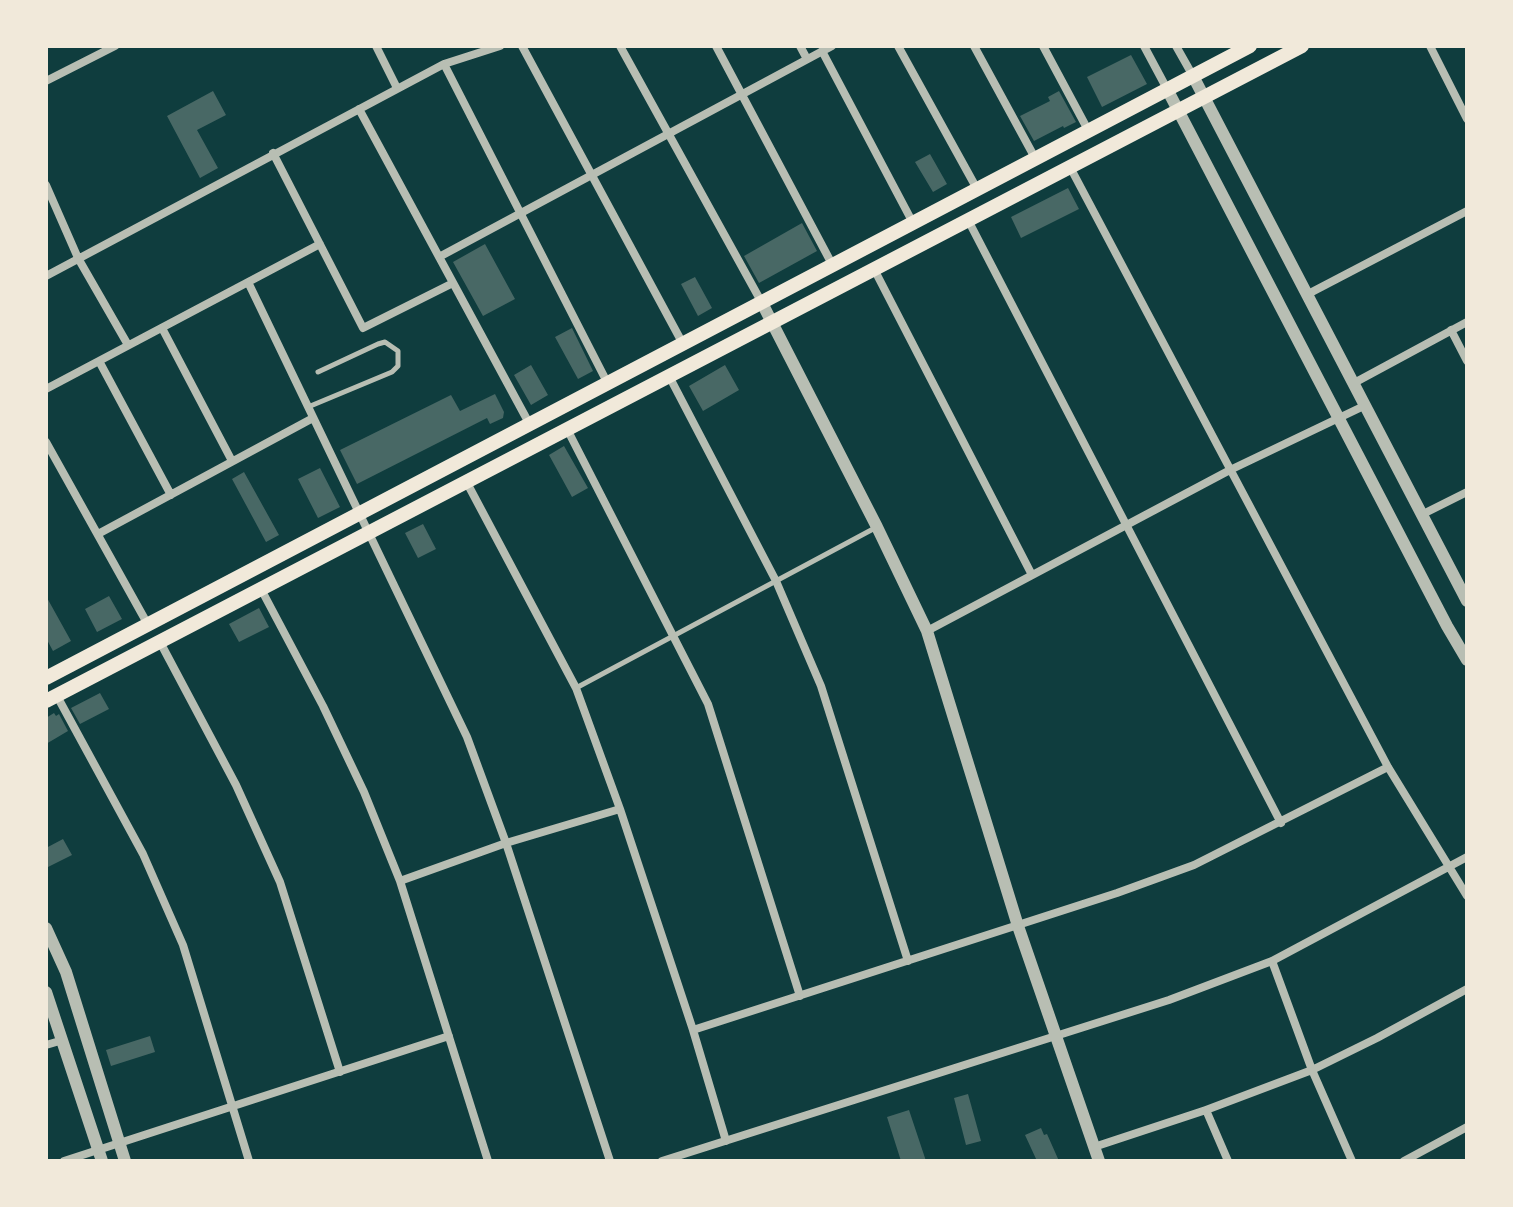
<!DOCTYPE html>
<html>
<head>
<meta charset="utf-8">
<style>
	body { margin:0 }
	#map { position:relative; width:1513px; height:1207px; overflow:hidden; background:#0f3d3e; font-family:"Public Sans",sans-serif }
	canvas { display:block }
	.frame { position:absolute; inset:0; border:48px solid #f1e9da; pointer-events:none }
</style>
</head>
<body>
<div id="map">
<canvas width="1513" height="1207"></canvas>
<div class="frame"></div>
</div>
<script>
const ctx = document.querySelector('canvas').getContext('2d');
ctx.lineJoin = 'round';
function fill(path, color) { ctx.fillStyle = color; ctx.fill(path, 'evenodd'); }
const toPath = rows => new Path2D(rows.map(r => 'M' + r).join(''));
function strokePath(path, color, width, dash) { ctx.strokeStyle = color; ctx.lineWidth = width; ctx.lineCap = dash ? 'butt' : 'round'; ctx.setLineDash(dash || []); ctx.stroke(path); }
const building = toPath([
	[1131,55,1147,84,1102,107,1087,77],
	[213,91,226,115,197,130,218,168,200,178,167,116],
	[1059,91,1076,122,1064,128,1063,126,1034,141,1020,116,1050,101,1048,97],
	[930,154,947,184,933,192,915,162],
	[1068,188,1079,209,1021,238,1011,217],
	[802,223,817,251,759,283,744,256],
	[485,244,515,299,483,316,453,262],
	[695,277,712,308,698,316,681,284],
	[572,328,593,371,578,379,555,337],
	[531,365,548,395,531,405,514,375],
	[725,365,739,390,703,411,689,386],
	[495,394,504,412,503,418,490,424,487,418,357,484,340,450,451,395,460,411],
	[564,446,588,488,572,497,549,455],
	[320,468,340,507,318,518,298,479],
	[244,472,279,535,266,542,232,479],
	[423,524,436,549,418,558,405,533],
	[46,596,71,641,53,651,46,638],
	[109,596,122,619,97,632,85,609],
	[259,608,269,627,239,642,229,624],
	[100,693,109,709,80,724,71,708],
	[54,713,56,716,59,714,68,731,46,744,46,718],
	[63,839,72,855,46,868,46,848],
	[150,1036,155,1052,111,1066,106,1050],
	[968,1094,981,1141,966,1145,954,1098],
	[909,1110,926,1161,901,1161,887,1117],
	[1041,1128,1044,1135,1047,1134,1059,1161,1037,1161,1025,1135]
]);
const service = toPath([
	[308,407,392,372,398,366,398,351,385,342,378,344,318,372],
	[576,688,875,528]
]);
const minor = toPath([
	[376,46,397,88],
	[522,46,683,344],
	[620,46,762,303],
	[716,46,833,266],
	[800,46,807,59],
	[898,46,977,189],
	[974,46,1035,158],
	[1043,46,1088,130],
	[1144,46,1167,89],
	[1176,46,1193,76],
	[1430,46,1467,119],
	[822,51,913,223],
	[444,64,608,384],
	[46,81,115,46],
	[359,109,530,425],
	[273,153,363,328,453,283],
	[1070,167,1388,767,1467,896],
	[46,185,78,258,128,345],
	[968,220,1281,823],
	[439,257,832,46],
	[874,269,1032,575],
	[46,276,444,64,500,46],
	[248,282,467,737,506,843,610,1161],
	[1308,294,1467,211],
	[162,328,232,461],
	[1451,330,1467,361],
	[99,361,171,495],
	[669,376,776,581,821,686,908,961],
	[1354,383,1467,322],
	[46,389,320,244],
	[567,429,708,704,800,996],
	[46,442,147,623],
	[466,481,576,688,620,809,693,1030,726,1141],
	[1421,515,1467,492],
	[98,534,313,418],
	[261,589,323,706,364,792,400,881,488,1161],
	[927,631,1230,470,1366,405],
	[160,642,236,785,280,882,340,1072],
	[57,696,143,854,183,945,249,1161],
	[400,881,506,843,620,809],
	[1272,961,1312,1070,1352,1161],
	[693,1030,1117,893,1194,865,1388,767],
	[46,1045,63,1040],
	[1206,1110,1228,1161],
	[1094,1147,1206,1110,1312,1070,1377,1038,1467,989],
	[64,1161,449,1036],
	[662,1161,1169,1000,1272,961,1467,857],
	[1404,1161,1467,1127]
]);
const tertiary = toPath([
	[1193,76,1467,601],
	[1167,89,1447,626,1467,660],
	[762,303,877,527,927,631,1018,926,1099,1161],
	[46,928,66,972,125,1161],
	[46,992,102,1161]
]);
const secondary = toPath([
	[46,678,1250,46],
	[46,701,1302,46]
]);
fill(building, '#486865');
strokePath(service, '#b8beb3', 5);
strokePath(minor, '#b8beb3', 8);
strokePath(tertiary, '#b8beb3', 12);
strokePath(secondary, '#f1e9da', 14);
</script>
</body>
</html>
